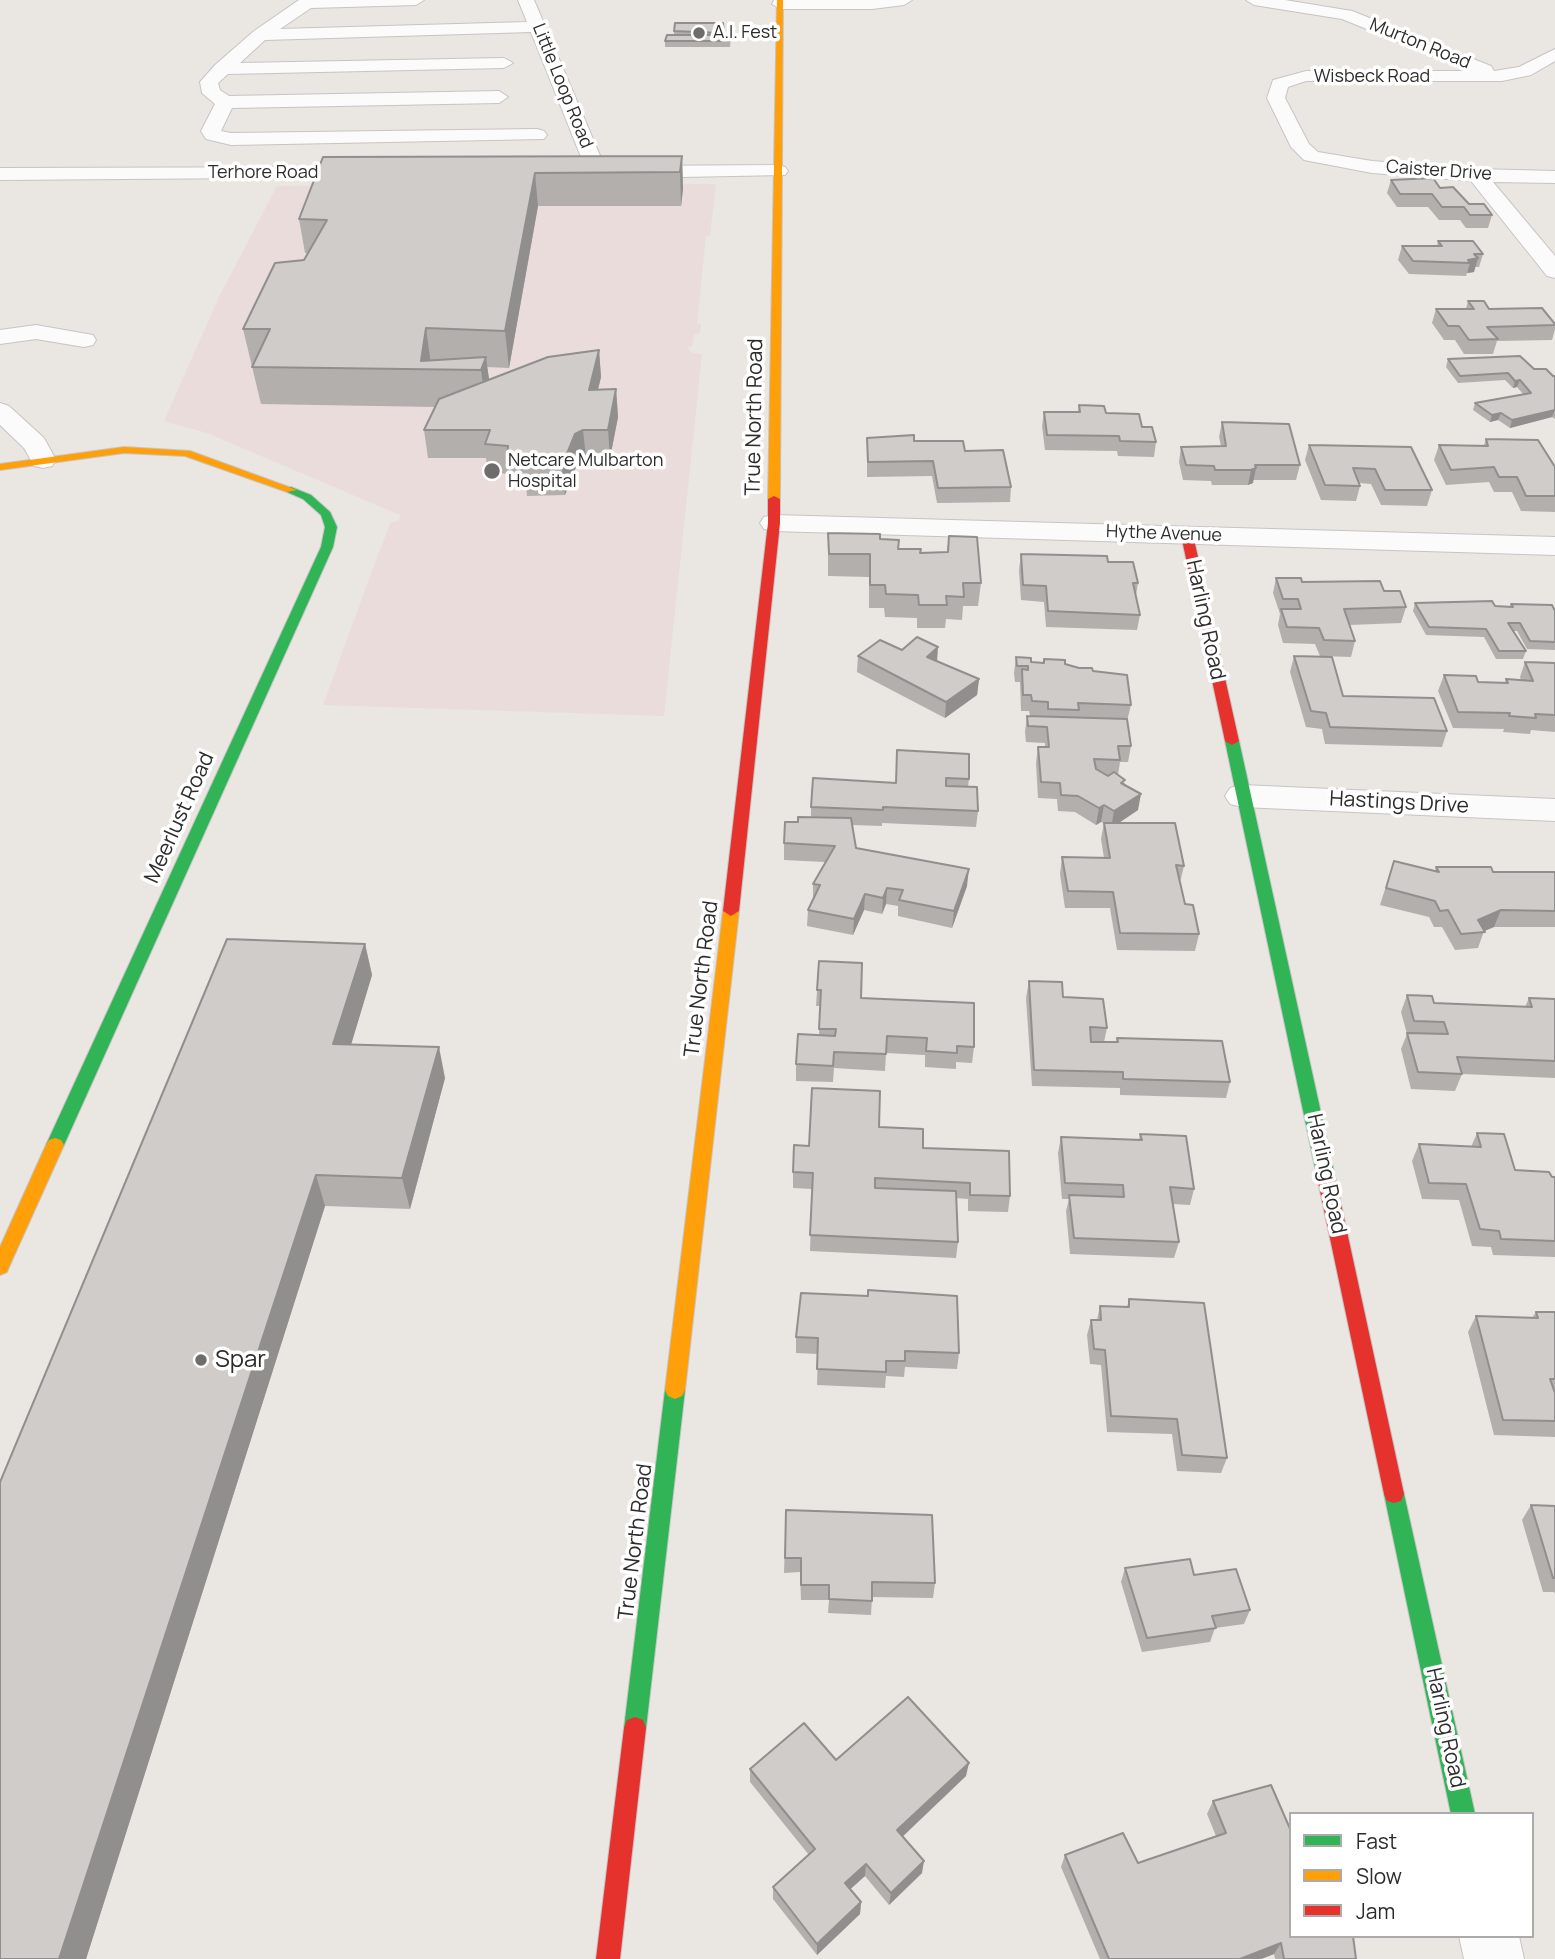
<!DOCTYPE html>
<html>
<head>
<meta charset="utf-8">
<style>
	body { margin:0 }
	#map { position:relative; width:1555px; height:1959px; overflow:hidden; background:#eae6e2; font-family:Manrope,sans-serif }
	canvas { display:block }
	.legend { position:absolute; left:1289px; top:1812px; width:245px; height:126px; box-sizing:border-box; background:#fff; border:2px solid #ababab; margin:0; padding:9px 12px; list-style:none; font-size:21px; color:#2c2c2c }
	.legend li { display:flex; align-items:center; gap:14px; height:35px }
	.legend b { width:35px; border:2px solid #ababab }
</style>
</head>
<body>
<div id="map">
<canvas width="1555" height="1959"></canvas>
<ul class="legend">
<li><b style="height:9px;background:#30b455"></b>Fast</li>
<li><b style="height:9px;background:#ff9f0a"></b>Slow</li>
<li><b style="height:9px;background:#e5322d"></b>Jam</li>
</ul>
</div>
<script>
const ctx = document.querySelector('canvas').getContext('2d');
ctx.lineJoin = 'round';
function fill(path, color) { ctx.fillStyle = color; ctx.fill(path, 'evenodd'); }
const toPath = rows => new Path2D(rows.map(r => 'M' + r).join(''));
function strokePath(path, color, width, dash) { ctx.strokeStyle = color; ctx.lineWidth = width; ctx.lineCap = dash ? 'butt' : 'round'; ctx.setLineDash(dash || []); ctx.stroke(path); }
function drawText(font, color, halo, rows, align = 'center') {
  ctx.font = font + ' Manrope,sans-serif'; ctx.lineWidth = 7; ctx.setLineDash([]); ctx.textBaseline = 'middle'; ctx.strokeStyle = halo; ctx.fillStyle = color; for (const [text, x, y, turn = 0] of rows) {
    ctx.save(); ctx.translate(x, y); ctx.rotate((+turn || 0) * Math.PI / 180); ctx.textAlign = isNaN(turn) ? turn : align; if (halo) ctx.strokeText(text, 0, 0); ctx.fillText(text, 0, 0); ctx.restore();
  }
}
const medical = toPath([
	[716,184,710,235,706,236,697,323,701,324,700,333,694,335,692,347,687,347,692,353,702,354,664,716,323,705,376,560,391,522,399,521,400,515,207,433,164,421,220,295,277,186]
]);
const street = toPath([
	[299,0,424,0,416,5,311,8,280,29,527,22,518,0,534,0,607,172,604,176,597,178,590,176,587,172,531,32,265,40,240,63,504,58,513,63,504,68,228,74,218,83,220,90,229,96,499,91,508,97,499,103,232,108,221,131,231,133,537,129,544,131,547,135,544,139,231,145,206,139,201,131,215,104,202,93,200,82,215,65,254,31,299,0],
	[774,0,912,0,904,5,872,9,780,9,772,4,774,0],
	[1246,0,1285,0,1352,11,1491,66,1494,71,1519,67,1555,49,1555,61,1531,75,1502,81,1306,81,1288,87,1285,98,1309,144,1318,152,1372,161,1477,169,1555,171,1555,183,1493,182,1555,256,1555,278,1547,276,1471,181,1372,173,1304,160,1291,147,1267,98,1273,80,1306,71,1470,71,1342,19,1254,5,1246,0],
	[778,165,785,167,788,171,785,175,630,178,623,176,620,172,623,168,630,166,778,165],
	[370,167,377,169,380,173,377,177,0,180,0,168,370,167],
	[36,325,93,335,96,340,93,345,84,347,36,339,0,344,0,330,36,325],
	[0,403,9,406,44,438,56,460,52,466,43,468,34,466,24,448,0,425,0,403],
	[774,515,1555,537,1555,555,774,531,764,529,760,523,764,517,774,515],
	[1242,785,1555,799,1555,821,1242,807,1230,804,1225,796,1230,788,1242,785],
	[1459,1936,1519,1936,1524,1959,1464,1959,1459,1936]
]);
const fast = toPath([
	[291,487,311,495,330,512,337,527,333,547,64,1145,61,1150,55,1152,49,1150,46,1145,321,547,325,527,321,515,303,499,287,492,287,488,291,487],
	[1232,737,1239,741,1334,1172,1331,1177,1325,1179,1319,1177,1316,1172,1225,741,1232,737],
	[675,1381,682,1384,685,1390,646,1728,643,1736,635,1739,627,1736,624,1728,665,1390,668,1384,675,1381],
	[1394,1485,1401,1487,1404,1494,1475,1814,1451,1814,1384,1494,1387,1487,1394,1485]
]);
const slow = toPath([
	[777,0,783,0,780,499,774,502,768,499,777,0],
	[124,447,190,451,297,490,287,492,185,456,124,453,0,470,0,464,124,447],
	[731,906,739,911,685,1390,682,1396,675,1399,668,1396,665,1390,723,911,731,906],
	[55,1138,61,1140,64,1145,9,1267,7,1272,0,1275,0,1247,46,1145,49,1140,55,1138]
]);
const jam = toPath([
	[774,496,780,499,780,523,739,911,731,916,723,911,768,523,768,499,774,496],
	[1187,531,1193,535,1239,741,1232,745,1225,741,1181,535,1187,531],
	[1325,1165,1331,1167,1334,1172,1404,1494,1401,1501,1394,1503,1387,1501,1384,1494,1316,1172,1319,1167,1325,1165],
	[635,1717,643,1720,646,1728,620,1959,596,1959,624,1728,627,1720,635,1717]
]);
const wall = toPath([
	[723,23,724,35,731,35,730,47,665,47,665,41,674,35,674,31],
	[682,156,683,189,681,206,538,206,509,368,487,367,489,379,599,350,601,377,598,390,616,389,618,417,610,458,586,458,578,462,565,495,527,496,526,485,510,484,509,474,488,472,486,458,428,458,424,430,435,407,261,404,243,329,304,260,307,253,305,253,299,219,323,157],
	[1391,180,1440,188,1469,204,1492,215,1488,228,1466,228,1460,220,1439,220,1428,207,1397,207,1387,193],
	[1438,241,1483,254,1479,267,1475,267,1474,272,1467,273,1466,276,1409,274,1398,260,1402,246,1437,246],
	[1468,301,1489,309,1555,324,1555,329,1552,340,1497,341,1493,354,1464,354,1455,340,1444,340,1432,323,1436,309,1466,309],
	[1448,359,1534,369,1555,376,1555,419,1552,417,1510,428,1498,420,1490,422,1473,410,1475,403,1523,394,1517,387,1513,388,1505,380,1458,383,1446,367],
	[1079,405,1106,413,1142,427,1156,442,1154,457,1118,456,1117,451,1045,450,1042,426,1044,412,1078,412],
	[1222,422,1300,465,1296,480,1253,480,1253,483,1248,485,1212,485,1211,481,1183,480,1179,462,1181,447,1221,446,1219,437],
	[867,438,914,441,1011,487,1010,502,937,503,932,476,867,477],
	[1486,439,1555,467,1555,512,1521,511,1512,492,1494,492,1489,482,1446,485,1434,460,1439,445,1484,445],
	[1309,445,1411,447,1432,490,1427,506,1381,505,1371,484,1359,483,1360,486,1356,501,1321,500,1305,460],
	[828,533,880,539,898,549,921,549,921,553,947,552,949,536,981,583,978,606,963,606,962,620,946,619,945,628,917,628,917,618,885,617,884,608,869,608,869,577,828,576],
	[1021,554,1108,562,1138,583,1136,595,1140,615,1137,630,1046,627,1044,602,1021,600,1019,570],
	[1276,578,1302,582,1384,591,1406,607,1401,623,1349,625,1355,641,1351,657,1320,656,1315,644,1283,643,1278,625,1280,614,1273,593],
	[1415,603,1510,607,1511,604,1555,611,1555,650,1527,649,1517,631,1513,631,1526,651,1523,659,1496,659,1484,637,1426,635,1413,611],
	[902,650,937,661,979,679,977,695,945,718,857,672,858,656],
	[1294,656,1343,696,1447,731,1442,747,1325,744,1322,729,1306,727,1290,672],
	[1016,657,1031,662,1065,664,1093,671,1131,705,1127,721,1131,746,1128,762,1120,762,1118,775,1125,784,1138,810,1119,823,1184,866,1180,882,1185,904,1199,934,1195,951,1117,950,1110,908,1065,908,1060,874,1062,857,1104,858,1101,839,1104,823,1101,822,1096,825,1075,812,1058,811,1057,799,1038,798,1036,763,1038,747,1045,747,1045,743,1026,742,1025,732,1027,716,1030,716,1029,711,1021,711,1020,682,1015,682,1014,673],
	[1525,662,1555,663,1555,732,1531,730,1530,734,1503,732,1504,729,1453,728,1438,691,1444,675,1478,682,1505,683,1506,679,1521,680,1520,677],
	[897,750,969,779,968,787,978,811,976,827,882,823,882,826,852,825,856,848,967,886,952,928,898,916,898,906,886,904,882,914,864,910,853,935,807,926,808,910,813,900,813,884,825,862,784,860,784,843,798,822,811,817,811,807,896,783],
	[1394,861,1435,871,1436,867,1493,872,1555,872,1555,927,1494,927,1484,931,1478,948,1455,950,1442,927,1434,927,1429,917,1380,905],
	[365,944,372,975,351,1044,445,1078,410,1209,325,1206,86,1959,0,1959],
	[819,961,861,998,974,1047,972,1063,956,1062,956,1069,925,1067,925,1055,886,1053,885,1071,834,1068,833,1082,796,1081,796,1064,819,1035,820,1006,816,1006],
	[1029,981,1063,997,1107,1028,1104,1042,1116,1042,1117,1038,1230,1082,1226,1098,1120,1095,1120,1088,1032,1086,1026,998],
	[1407,995,1434,1003,1525,1007,1529,998,1555,999,1555,1078,1462,1074,1455,1091,1411,1089,1401,1049,1407,1034,1401,1012],
	[879,1127,923,1148,1010,1196,1008,1212,968,1211,968,1199,956,1198,958,1242,956,1258,810,1251,812,1189,793,1188,793,1172,809,1146],
	[1477,1133,1515,1170,1555,1177,1555,1257,1493,1255,1491,1247,1472,1246,1459,1200,1422,1199,1412,1161,1419,1144,1471,1147],
	[1140,1134,1194,1189,1190,1205,1173,1204,1179,1242,1174,1258,1070,1254,1066,1211,1069,1199,1062,1199,1058,1153,1061,1137,1139,1140],
	[801,1293,959,1353,957,1369,905,1367,904,1377,886,1376,885,1388,817,1385,818,1354,796,1353,796,1337],
	[1129,1299,1227,1458,1221,1473,1177,1471,1172,1434,1107,1432,1101,1365,1090,1364,1087,1335,1091,1320,1097,1320,1100,1306,1127,1307],
	[1536,1312,1555,1312,1555,1437,1494,1435,1468,1332,1476,1316,1532,1318],
	[1531,1505,1555,1506,1555,1594,1554,1592,1543,1592,1522,1520],
	[786,1510,935,1583,933,1598,872,1597,871,1615,828,1613,829,1600,801,1600,800,1572,784,1573],
	[1125,1568,1194,1575,1250,1610,1244,1624,1215,1628,1210,1642,1142,1652,1121,1582],
	[836,1760,966,1776,902,1836,922,1873,889,1905,865,1876,850,1889,861,1902,860,1914,817,1955,773,1899,773,1887,809,1855,750,1782,750,1769],
	[1213,1801,1291,1936,1356,1959,1275,1959,1274,1954,1261,1959,1100,1959,1061,1867,1065,1855,1138,1863,1216,1836,1207,1814]
]);
const shadedWall = toPath([
	[682,156,683,189,681,206,680,172],
	[535,173,538,206,509,368,505,331],
	[1478,258,1474,272,1467,273,1470,263,1468,260],
	[426,328,431,365,421,361],
	[599,350,601,377,591,417,589,390],
	[486,357,491,394,486,408,481,370],
	[1520,380,1517,387,1513,388,1515,381],
	[616,389,618,417,610,458,608,430],
	[1555,410,1552,417,1510,428,1512,420],
	[1501,413,1498,420,1490,422,1492,415],
	[583,430,586,458,578,462,565,495,562,466,575,434],
	[1256,468,1253,483,1248,485,1251,470],
	[938,647,937,663,927,657],
	[979,679,977,695,945,718,946,702],
	[1141,794,1138,810,1111,828,1114,811],
	[1104,805,1101,822,1096,825,1099,808],
	[969,869,967,886,952,928,954,911],
	[887,888,886,904,882,914,883,898],
	[865,894,864,910,853,935,854,919],
	[1501,910,1494,927,1482,932,1478,920],
	[365,944,372,975,342,1075,333,1044],
	[439,1047,445,1078,410,1209,402,1178],
	[316,1175,325,1206,86,1959,59,1959],
	[969,1763,966,1776,896,1843,897,1830],
	[924,1861,922,1873,889,1905,891,1893],
	[866,1864,865,1876,844,1895,845,1883],
	[861,1902,860,1914,817,1955,817,1944],
	[1281,1943,1274,1954,1261,1959,1240,1959]
]);
const building = toPath([
	[675,23,723,23,724,31,719,31,719,33,674,31,675,23],
	[667,35,731,35,730,41,665,41,667,35],
	[682,156,680,172,535,173,505,331,426,328,421,361,486,357,481,370,252,367,270,329,243,329,275,263,304,260,327,220,299,219,323,157,682,156],
	[1433,178,1440,188,1453,187,1469,204,1484,204,1492,215,1470,215,1464,207,1442,207,1432,194,1400,194,1391,180,1433,178],
	[1438,241,1473,241,1483,254,1474,254,1478,258,1468,260,1470,263,1413,261,1402,246,1442,246,1438,241],
	[1468,301,1484,301,1489,309,1542,308,1555,324,1555,325,1487,327,1498,339,1469,340,1459,326,1448,326,1436,309,1474,309,1468,301],
	[599,350,589,390,616,389,608,430,583,430,575,434,562,466,524,467,530,457,507,456,508,446,485,444,490,430,424,430,439,399,548,357,599,350],
	[1520,356,1534,369,1546,369,1553,376,1555,376,1555,410,1512,420,1501,413,1492,415,1475,403,1531,393,1520,380,1515,381,1508,373,1460,376,1448,359,1520,356],
	[1079,405,1104,406,1106,413,1139,414,1142,427,1152,427,1156,442,1120,441,1119,436,1047,435,1044,412,1080,412,1079,405],
	[1222,422,1289,424,1300,465,1255,465,1256,468,1251,470,1215,470,1214,466,1186,465,1181,447,1226,446,1222,422],
	[914,435,914,441,963,441,965,451,1003,450,1011,487,938,488,933,461,868,462,867,438,914,435],
	[1486,439,1538,440,1555,467,1555,496,1526,496,1517,477,1499,477,1494,467,1451,470,1439,445,1488,446,1486,439],
	[1309,445,1411,447,1432,490,1385,490,1375,469,1353,468,1360,486,1325,485,1309,445],
	[828,533,880,534,880,539,899,540,898,549,921,549,920,553,948,552,949,536,977,537,981,583,963,583,964,597,946,596,947,605,919,605,918,595,886,594,885,585,870,585,870,554,829,554,828,533],
	[1021,554,1107,556,1108,562,1133,562,1138,583,1133,583,1140,615,1048,611,1046,586,1023,585,1021,554],
	[1276,578,1301,578,1302,582,1380,581,1384,591,1400,591,1406,607,1344,609,1355,641,1324,640,1319,628,1287,627,1281,609,1301,609,1298,599,1283,599,1276,578],
	[1492,601,1495,606,1513,607,1511,604,1552,605,1555,611,1555,642,1530,641,1520,623,1508,623,1526,651,1499,651,1486,629,1429,627,1415,603,1492,601],
	[917,637,938,647,927,657,979,679,946,702,858,656,880,640,902,650,917,637],
	[1294,656,1332,657,1343,696,1434,698,1447,731,1330,727,1326,713,1311,711,1294,656],
	[1016,657,1031,658,1031,662,1044,663,1044,659,1065,660,1065,664,1079,668,1092,668,1093,671,1127,675,1131,705,1078,703,1079,710,1048,709,1048,702,1032,701,1031,695,1023,695,1022,669,1028,670,1028,666,1017,666,1016,657],
	[1525,662,1555,663,1555,715,1535,714,1536,718,1509,716,1510,713,1458,712,1444,675,1476,676,1478,682,1508,683,1506,679,1533,681,1525,662],
	[1027,716,1127,719,1131,746,1118,746,1120,760,1094,759,1096,769,1108,776,1114,772,1125,780,1121,783,1141,794,1114,811,1104,805,1099,808,1078,796,1061,795,1060,783,1041,782,1038,747,1049,747,1047,727,1028,726,1027,716],
	[897,750,969,754,969,779,946,778,946,786,977,787,978,811,883,807,883,810,811,807,813,778,896,783,897,750],
	[798,817,851,818,856,848,969,869,954,911,899,900,903,890,887,888,883,898,865,894,854,919,808,910,820,885,813,884,835,846,784,843,785,822,798,822,798,817],
	[1104,823,1175,823,1184,866,1176,865,1185,904,1193,905,1199,934,1120,933,1113,892,1068,891,1062,857,1110,858,1104,823],
	[1394,861,1439,872,1436,867,1491,867,1493,872,1555,872,1555,911,1501,910,1478,920,1485,932,1461,934,1448,910,1440,911,1435,901,1386,888,1394,861],
	[227,939,365,944,333,1044,439,1047,402,1178,316,1175,59,1959,0,1959,0,1482,227,939],
	[819,961,862,963,861,998,974,1003,974,1047,957,1046,957,1053,926,1051,927,1038,887,1036,886,1054,834,1052,833,1066,796,1064,798,1034,835,1036,836,1029,819,1029,821,990,817,990,819,961],
	[1029,981,1062,982,1063,997,1103,999,1107,1028,1090,1027,1091,1042,1118,1042,1117,1038,1222,1041,1230,1082,1123,1079,1123,1072,1034,1070,1029,981],
	[1407,995,1432,996,1434,1003,1532,1007,1529,998,1555,999,1555,1061,1457,1057,1462,1074,1418,1072,1407,1033,1448,1034,1444,1022,1414,1021,1407,995],
	[812,1088,880,1091,879,1127,923,1129,923,1148,1009,1151,1010,1196,970,1195,970,1183,875,1178,875,1188,956,1191,958,1242,810,1235,813,1173,793,1172,794,1145,809,1146,812,1088],
	[1477,1133,1504,1134,1515,1170,1549,1172,1552,1177,1555,1177,1555,1241,1501,1239,1499,1231,1480,1229,1466,1184,1429,1183,1419,1144,1481,1147,1477,1133],
	[1140,1134,1186,1136,1194,1189,1170,1187,1179,1242,1074,1238,1069,1195,1124,1197,1123,1185,1065,1183,1061,1137,1142,1140,1140,1134],
	[868,1290,957,1296,959,1353,905,1351,905,1361,886,1361,886,1372,817,1369,818,1338,796,1337,801,1293,868,1296,868,1290],
	[1129,1299,1204,1303,1227,1458,1182,1455,1177,1419,1111,1416,1105,1350,1094,1349,1091,1320,1101,1320,1100,1306,1129,1307,1129,1299],
	[1536,1312,1555,1312,1555,1379,1550,1379,1555,1393,1555,1421,1503,1420,1476,1316,1538,1318,1536,1312],
	[1531,1505,1555,1506,1555,1578,1553,1578,1531,1505],
	[786,1510,932,1515,935,1583,872,1582,872,1601,829,1599,829,1585,801,1585,801,1558,785,1558,786,1510],
	[1190,1559,1194,1575,1236,1569,1250,1610,1212,1616,1216,1628,1147,1638,1125,1568,1190,1559],
	[908,1697,969,1763,897,1830,924,1861,891,1893,866,1864,845,1883,861,1902,817,1944,773,1887,815,1849,750,1769,804,1723,836,1760,908,1697],
	[1271,1785,1291,1831,1291,1936,1353,1936,1356,1959,1284,1959,1281,1943,1240,1959,1109,1959,1065,1855,1123,1833,1138,1863,1226,1833,1213,1801,1271,1785]
]);
const markers = [
	[699,33,7,"#6e6d6c"],
	[492,471,9,"#6e6d6c"],
	[201,1360,7,"#6e6d6c"]
];
const farPoinames = [
	["A.I. Fest",713,33],
	["Netcare Mulbarton",508,461],
	["Hospital",508,482]
];
const farStreetnames = [
	["Murton Road",1420,44,22],
	["Wisbeck Road",1372,77],
	["Little Loop Road",562,86,68],
	["Caister Drive",1439,171,4],
	["Terhore Road",263,173],
	["Hythe Avenue",1164,534,2]
];
const streetNames = [
	["True North Road",755,417,-89],
	["Harling Road",1205,620,78],
	["Hastings Drive",1399,803,3],
	["Meerlust Road",180,818,-66],
	["True North Road",702,979,-83],
	["Harling Road",1326,1174,78],
	["True North Road",636,1542,-83],
	["Harling Road",1445,1728,78]
];
const nearPoinames = [
	["Spar",215,1360]
];
fill(medical, '#ebdcdc');
strokePath(street, '#c6c4c5', 2);
strokePath(fast, '#c6c4c5', 2);
strokePath(slow, '#c6c4c5', 2);
strokePath(jam, '#c6c4c5', 2);
fill(street, '#fcfbfb');
fill(fast, '#30b455');
fill(slow, '#ff9f0a');
fill(jam, '#e5322d');
fill(wall, '#b2afad');
fill(shadedWall, '#918f8d');
fill(building, '#cfccc9');
strokePath(building, '#918f8d', 2);
for (const [x, y, r, color] of markers) { const dot = new Path2D(); dot.arc(x, y, r, 0, 2 * Math.PI); ctx.fillStyle = color; ctx.fill(dot); strokePath(dot, '#fff', 2.5); }
drawText('18px', '#2c2c2c', '#fff', farPoinames, 'left');
drawText('18px', '#2c2c2c', '#fff', farStreetnames);
drawText('21px', '#2c2c2c', '#fff', streetNames);
drawText('24px', '#2c2c2c', '#fff', nearPoinames, 'left');
</script>
</body>
</html>
